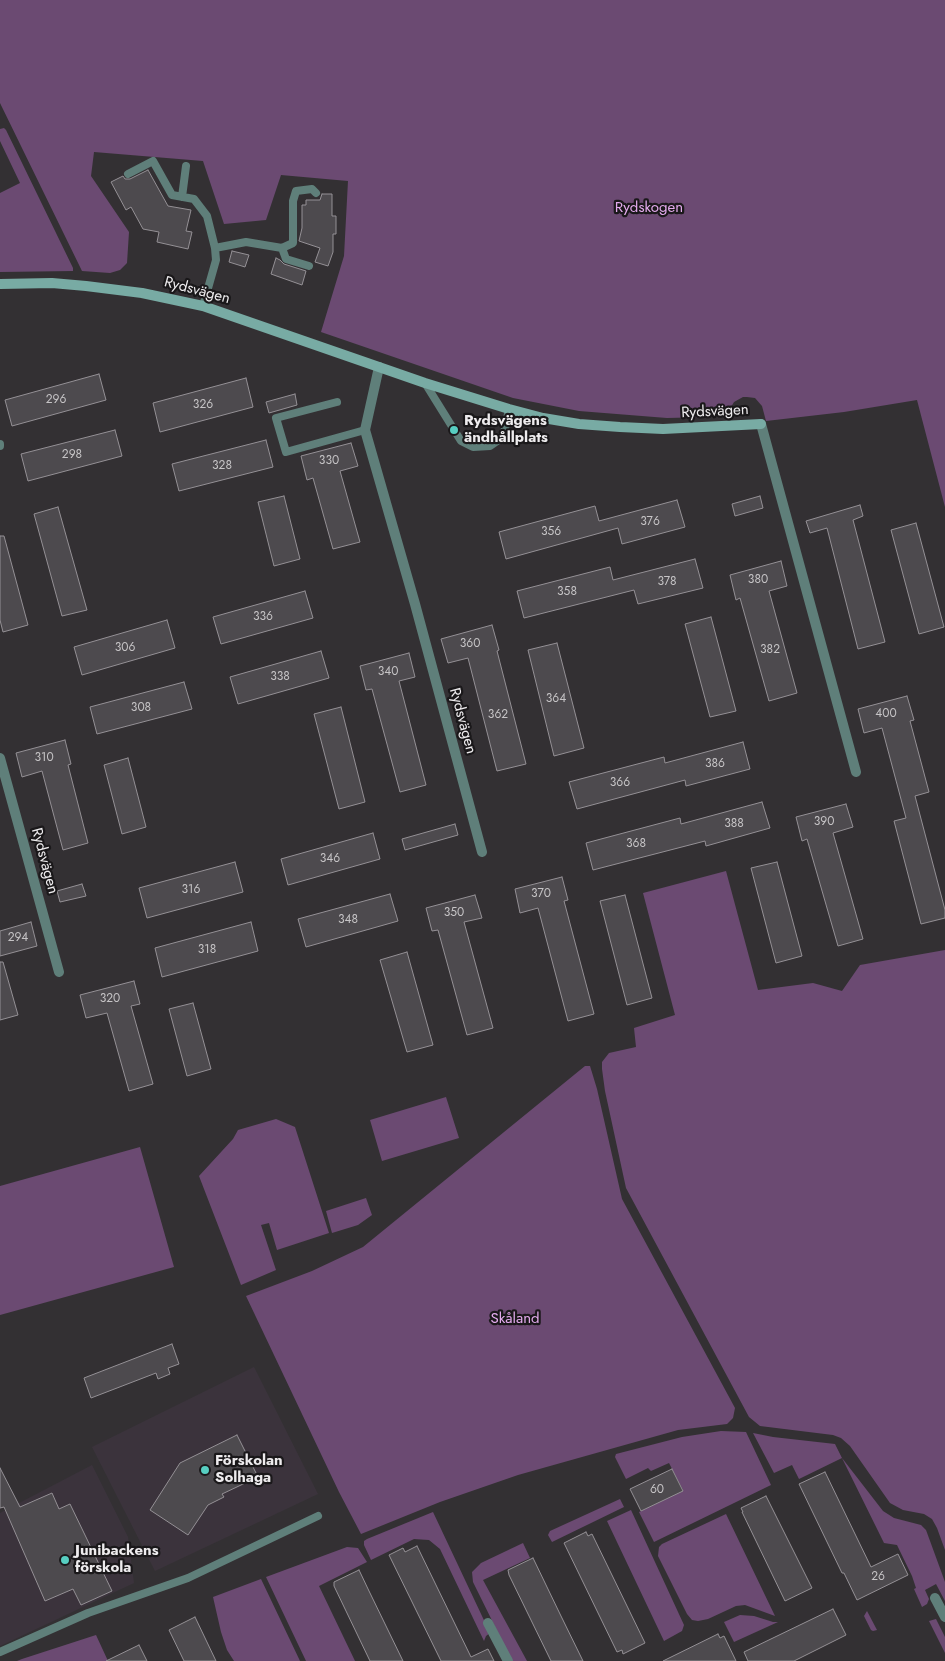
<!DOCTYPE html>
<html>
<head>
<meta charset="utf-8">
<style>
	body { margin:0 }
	canvas { display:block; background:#333033 }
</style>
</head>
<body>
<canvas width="945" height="1661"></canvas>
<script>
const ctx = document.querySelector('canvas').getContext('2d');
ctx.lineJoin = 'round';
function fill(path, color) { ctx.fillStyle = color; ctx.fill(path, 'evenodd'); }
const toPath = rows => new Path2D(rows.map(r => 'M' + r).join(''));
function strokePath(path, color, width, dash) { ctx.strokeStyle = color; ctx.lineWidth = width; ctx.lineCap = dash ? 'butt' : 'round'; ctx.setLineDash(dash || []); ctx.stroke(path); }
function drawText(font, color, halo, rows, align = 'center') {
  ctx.font = font + ' Jost,sans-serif'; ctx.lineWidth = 4.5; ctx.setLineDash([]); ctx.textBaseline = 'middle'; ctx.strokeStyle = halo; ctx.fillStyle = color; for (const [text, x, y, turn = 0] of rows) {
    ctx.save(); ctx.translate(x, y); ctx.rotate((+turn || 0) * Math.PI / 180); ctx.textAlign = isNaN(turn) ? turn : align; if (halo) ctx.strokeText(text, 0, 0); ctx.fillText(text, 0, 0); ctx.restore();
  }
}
const built = toPath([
	[254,1367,318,1494,155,1571,92,1447],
	[92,1465,128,1537,134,1583,0,1646,0,1513]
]);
const green = toPath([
	[0,0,945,0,945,507,917,400,844,412,766,421,762,406,755,398,747,397,743,397,734,402,727,414,707,417,667,418,579,411,513,398,321,332,344,256,348,181,281,175,266,220,224,224,203,161,94,152,91,176,129,232,127,263,120,270,110,273,82,271,0,103],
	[4,128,6,130,73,268,73,271,0,272,0,193,20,183,0,141,0,129],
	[726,871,758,990,813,983,842,991,860,965,945,950,945,1550,937,1528,932,1519,924,1514,903,1510,890,1503,850,1446,841,1438,833,1435,760,1426,749,1417,626,1188,605,1091,602,1069,602,1062,609,1053,636,1047,634,1028,675,1015,643,893],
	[585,1066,590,1066,597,1089,622,1199,735,1408,733,1418,727,1424,678,1430,518,1475,440,1502,361,1534,339,1492,246,1296,312,1271,363,1247],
	[446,1097,459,1138,382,1161,370,1120],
	[276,1119,295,1127,329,1233,277,1250,269,1223,261,1225,276,1270,241,1285,199,1176,233,1139,238,1130],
	[140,1147,174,1267,0,1315,0,1186],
	[366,1198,372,1215,358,1225,332,1233,326,1211],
	[721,1431,746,1432,771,1485,654,1542,639,1512,683,1490,669,1463,651,1471,648,1468,626,1479,615,1457,616,1454,682,1437],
	[753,1433,773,1437,835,1444,842,1458,883,1511,894,1518,921,1525,926,1530,945,1582,945,1601,936,1584,925,1590,929,1599,927,1604,922,1607,914,1589,916,1588,912,1576,897,1545,884,1543,842,1458,799,1479,792,1465,774,1473],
	[620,1499,624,1507,552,1542,548,1535,550,1531],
	[631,1510,684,1625,682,1631,664,1641,607,1521],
	[433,1512,490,1633,486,1636,484,1641,440,1549,429,1540,414,1539,371,1560,364,1545,364,1541,367,1539],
	[726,1514,775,1616,745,1605,736,1606,708,1619,698,1621,692,1620,687,1614,658,1556,659,1547,662,1544],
	[523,1543,530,1558,483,1580,527,1661,512,1661,473,1582,472,1572,481,1563],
	[347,1547,358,1548,367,1562,319,1586,355,1661,306,1661,266,1577],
	[261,1579,300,1661,234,1661,227,1650,221,1632,213,1597],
	[867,1611,877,1630,873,1631,871,1630,864,1616],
	[740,1615,754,1616,773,1622,778,1622,734,1642,724,1622],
	[936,1619,945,1637,945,1653,929,1621],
	[96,1635,108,1661,17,1661,22,1659]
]);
const building = toPath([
	[148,170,168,206,191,210,186,231,192,232,188,249,157,242,159,232,143,229,131,207,126,210,111,182,123,176,125,179,130,179,148,170],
	[322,194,332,194,332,216,336,216,336,234,333,234,333,252,328,266,315,262,320,248,299,241,302,228,302,205,306,205,306,200,320,200,322,194],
	[232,251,249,255,245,267,229,262,232,251],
	[276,258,280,260,284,264,306,271,302,285,271,274,276,258],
	[99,374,106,400,12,426,5,400,99,374],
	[246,378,253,407,160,432,153,403,246,378],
	[295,394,297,405,269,413,266,402,295,394],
	[115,430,122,456,28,481,21,454,115,430],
	[266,440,273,467,179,491,172,464,266,440],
	[351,443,358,466,340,471,360,542,333,549,313,478,307,480,301,456,351,443],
	[284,496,300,559,274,566,258,502,284,496],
	[760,496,763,508,735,516,732,504,760,496],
	[677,500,685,527,622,544,618,528,506,559,499,532,595,506,599,521,677,500],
	[860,505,863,516,853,520,885,642,858,649,827,528,810,533,806,521,860,505],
	[58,507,87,610,62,616,34,514,58,507],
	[916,523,944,627,919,634,891,530,916,523],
	[0,536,4,536,28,625,3,632,0,620,0,536],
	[695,559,703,588,638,604,634,590,524,618,517,591,610,567,613,580,695,559],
	[781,561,787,586,769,591,797,693,769,701,740,598,736,600,730,575,781,561],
	[305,591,313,618,221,644,213,617,305,591],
	[711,617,736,711,710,717,685,624,711,617],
	[167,620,175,648,82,675,74,647,167,620],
	[492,625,499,650,497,651,526,764,497,771,468,658,448,663,441,639,492,625],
	[557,643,584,748,554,756,528,650,557,643],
	[321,651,329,678,238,704,230,677,321,651],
	[409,653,415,677,399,681,426,785,400,792,372,689,366,690,360,666,409,653],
	[184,682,192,709,97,734,90,707,184,682],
	[907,696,914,720,910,721,929,792,915,796,945,910,945,918,921,924,894,821,906,818,882,728,864,733,858,709,907,696],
	[341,707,365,802,339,809,314,714,341,707],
	[65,740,71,764,68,765,88,843,63,850,42,771,22,777,16,753,65,740],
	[743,742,750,769,686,786,685,780,577,809,569,782,664,757,665,763,743,742],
	[128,758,146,827,122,834,104,765,128,758],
	[762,802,770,828,706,846,705,841,593,870,586,843,680,818,681,824,762,802],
	[846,804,853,827,833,833,863,939,838,946,807,839,802,841,796,817,846,804],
	[455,824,458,835,405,850,402,839,455,824],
	[373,833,380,859,288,885,281,859,373,833],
	[235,862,243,892,147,918,139,888,235,862],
	[777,862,802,956,776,963,751,868,777,862],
	[562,877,568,900,564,901,594,1014,568,1021,538,908,520,913,515,889,562,877],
	[82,884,86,896,60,902,57,891,82,884],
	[390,894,398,921,306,947,298,919,390,894],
	[475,895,482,918,464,922,493,1028,467,1035,438,930,432,931,426,908,475,895],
	[625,895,652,998,627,1005,600,901,625,895],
	[31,922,37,946,0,956,0,931,31,922],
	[251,922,258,951,162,977,155,948,251,922],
	[407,952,433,1045,407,1052,380,960,407,952],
	[0,962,3,962,18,1015,0,1020,0,962],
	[134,981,140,1004,131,1006,153,1084,129,1091,107,1013,86,1018,80,995,134,981],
	[193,1003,211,1069,187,1076,169,1009,193,1003],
	[172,1344,179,1364,168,1368,170,1374,158,1379,156,1373,91,1398,84,1378,172,1344],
	[237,1435,258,1477,222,1494,224,1497,208,1505,188,1535,150,1510,180,1463,237,1435],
	[0,1468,20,1507,52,1493,59,1509,70,1504,112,1591,81,1605,73,1589,45,1601,4,1507,0,1508,0,1468],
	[672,1469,683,1491,641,1511,630,1489,672,1469],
	[825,1472,871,1567,898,1554,908,1575,857,1600,844,1573,842,1573,799,1484,825,1472],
	[766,1496,812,1588,785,1601,742,1512,743,1512,741,1508,766,1496],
	[586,1532,588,1536,592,1534,645,1643,623,1654,622,1650,617,1652,564,1543,586,1532],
	[417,1546,471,1657,488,1649,494,1661,441,1661,389,1555,403,1548,405,1552,417,1546],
	[533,1558,560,1614,583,1661,551,1661,509,1575,508,1570,533,1558],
	[359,1570,369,1591,403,1661,370,1661,334,1586,334,1582,359,1570],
	[833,1609,846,1635,794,1661,748,1661,744,1652,833,1609],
	[195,1617,216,1661,184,1661,169,1630,195,1617],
	[718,1634,720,1638,724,1636,736,1661,663,1661,718,1634],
	[139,1645,147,1661,106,1661,139,1645]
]);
const lane = toPath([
	[128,174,153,161,172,195,194,199,207,216,215,248,216,260,203,306],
	[182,197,186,166],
	[215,248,246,242,282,248,286,259,309,266],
	[282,248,293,243,293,201,296,191,312,189,316,193],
	[425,383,461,441,473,447,490,446,500,439,504,433,509,409],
	[337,402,276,418,286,452,365,430],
	[0,444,0,446],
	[0,1652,88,1613,188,1578,318,1516]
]);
const street = toPath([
	[379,367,365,430,415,604,482,852],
	[761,424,856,772],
	[0,758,59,972],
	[935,1598,945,1617],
	[488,1623,508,1661]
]);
const secondary = toPath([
	[0,284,52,283,86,286,142,293,203,306,425,383,509,409,543,418,579,424,620,427,663,429,761,424]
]);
const markers = [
	[454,430,5,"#57cec1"],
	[205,1470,5,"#57cec1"],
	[65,1560,5,"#57cec1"]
];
const numberNames = [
	["296",56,400],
	["326",203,405],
	["298",72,455],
	["330",329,461],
	["328",222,466],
	["376",650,522],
	["356",551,532],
	["380",758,580],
	["378",667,582],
	["358",567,592],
	["336",263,617],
	["360",470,644],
	["306",125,648],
	["382",770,650],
	["340",388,672],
	["338",280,677],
	["364",556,699],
	["308",141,708],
	["400",886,714],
	["362",498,715],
	["310",44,758],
	["386",715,764],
	["366",620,783],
	["390",824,822],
	["388",734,824],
	["368",636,844],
	["346",330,859],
	["316",191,890],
	["370",541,894],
	["350",454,913],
	["348",348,920],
	["294",18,938],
	["318",207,950],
	["320",110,999],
	["60",657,1490],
	["26",878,1577]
];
const parkNames = [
	["Rydskogen",649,208],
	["Skåland",515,1319]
];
const streetNames = [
	["Rydsvägen",197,291,15],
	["Rydsvägen",715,412,-3],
	["Rydsvägen",462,721,75],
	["Rydsvägen",44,861,75]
];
const poiNames = [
	["Rydsvägens",464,421],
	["ändhållplats",464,438],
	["Förskolan",215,1461],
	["Solhaga",215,1478],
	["Junibackens",75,1551],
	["förskola",75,1568]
];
fill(built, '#3b333c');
fill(green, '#6b4a72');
fill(building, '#4d4a4e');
strokePath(building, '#949095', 1);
strokePath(lane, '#5f7f7a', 8);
strokePath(street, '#5f7f7a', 10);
strokePath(secondary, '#78aba4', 10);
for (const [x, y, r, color] of markers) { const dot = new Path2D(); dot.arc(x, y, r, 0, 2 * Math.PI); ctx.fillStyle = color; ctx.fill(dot); strokePath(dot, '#1a181a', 2); }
drawText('12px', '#c6c4c6', null, numberNames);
drawText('15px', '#e3aaed', '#1a181a', parkNames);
drawText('15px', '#eeecee', '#1a181a', streetNames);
drawText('bold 15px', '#eeecee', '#1a181a', poiNames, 'left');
</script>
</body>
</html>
